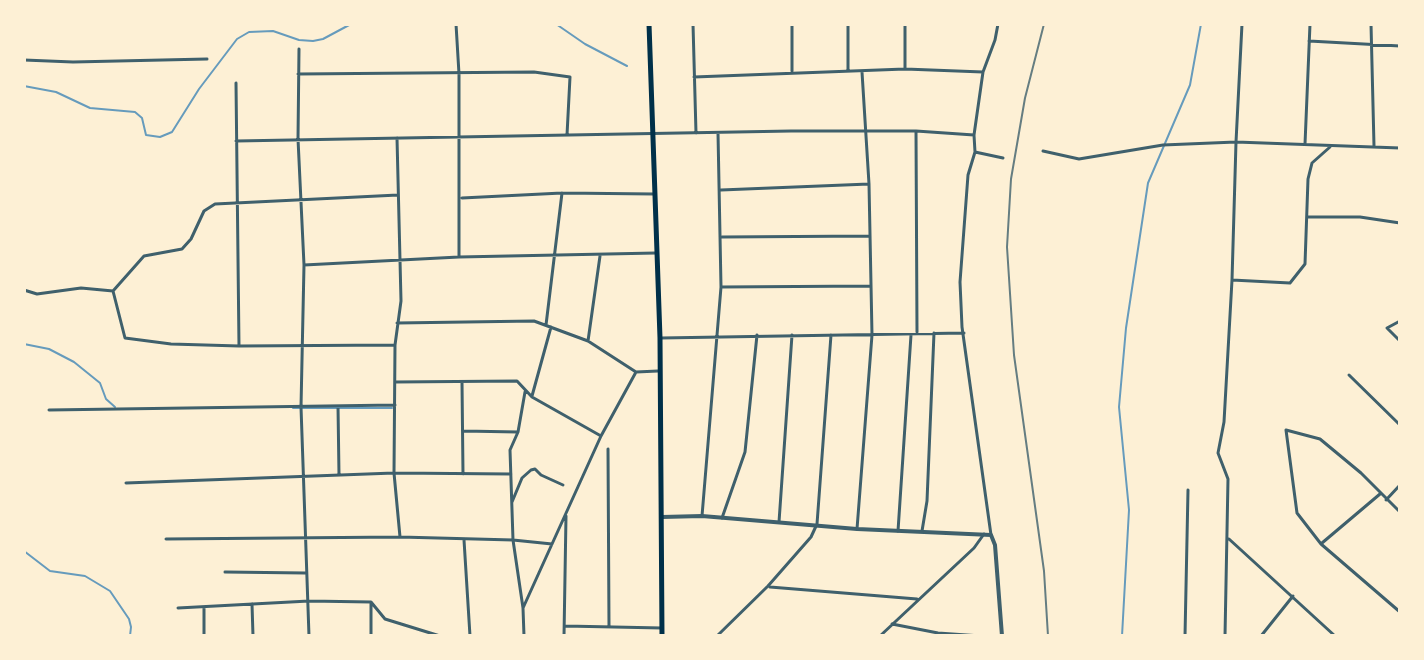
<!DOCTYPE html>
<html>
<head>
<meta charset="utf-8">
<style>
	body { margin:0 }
	#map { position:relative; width:1424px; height:660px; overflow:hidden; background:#fdf0d5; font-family:Spectral,serif }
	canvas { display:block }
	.frame { position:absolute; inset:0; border:26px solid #fdf0d5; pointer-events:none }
</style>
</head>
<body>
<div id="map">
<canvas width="1424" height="660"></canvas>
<div class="frame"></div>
</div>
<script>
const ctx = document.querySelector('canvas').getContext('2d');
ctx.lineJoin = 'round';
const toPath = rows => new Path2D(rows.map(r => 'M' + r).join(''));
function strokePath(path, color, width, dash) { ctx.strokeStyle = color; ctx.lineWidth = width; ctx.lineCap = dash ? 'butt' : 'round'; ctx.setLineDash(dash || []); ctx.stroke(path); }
const stream = toPath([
	[556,24,585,44,627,66],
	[24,86,56,92,90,108,135,112,142,118,146,135,160,137,172,132,199,89,237,39,249,32,273,31,299,40,313,41,323,39,351,24],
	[24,344,49,349,74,362,100,383,106,399,115,407],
	[293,408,392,408],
	[24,551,50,571,85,576,110,591,129,619,131,627,130,636],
	[1122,636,1129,510,1119,407,1126,328,1148,183,1190,85,1201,24]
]);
const minor = toPath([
	[456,24,459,74,459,256],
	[693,24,696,133],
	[792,24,792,71],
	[848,24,848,70],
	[1242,24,1236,142,1400,148],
	[1371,24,1374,146],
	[1309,41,1400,46],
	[299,49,298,139,304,265,301,407,309,636],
	[24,60,73,62,207,59],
	[905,69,905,24],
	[298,74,534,72,570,77,567,135],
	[694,77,905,69,983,72],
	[236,83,239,346],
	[916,131,917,332],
	[397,138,401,301,395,345,394,473,400,537],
	[236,141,791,131,916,131,974,135],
	[1305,144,1310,24],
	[1043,151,1079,159,1163,145,1236,142,1232,280,1224,422,1218,453,1228,479,1225,636],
	[975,152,1003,158],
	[721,190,869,184],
	[462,198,562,193,654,194],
	[1308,217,1360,217,1400,223],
	[722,237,870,236],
	[304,265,459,257,656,253],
	[1232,280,1290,283,1305,264,1308,179,1312,163,1330,147],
	[721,287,871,286],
	[24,290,37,294,81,288,113,291,144,256,182,249,191,239,204,211,215,204,398,195],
	[113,291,125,338,171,344,239,346,395,345],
	[1400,321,1387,328,1400,341],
	[397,323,534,321,588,341,636,372],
	[546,325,562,193],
	[661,338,964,333],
	[588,341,600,256],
	[1349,375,1400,425],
	[395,382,517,381,532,397,601,436],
	[462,382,463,474],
	[532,396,551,327],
	[338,406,339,475],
	[49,410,395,405],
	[463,431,518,432],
	[608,449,609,626],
	[126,483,394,473,511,474],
	[1386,500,1400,485],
	[512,502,522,478,531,470,535,469,541,475,563,485],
	[1400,512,1361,473,1320,439,1286,430,1297,513,1321,544,1400,612],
	[702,516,721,287,718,133],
	[722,518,745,452,757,335],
	[779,522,792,335],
	[857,529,872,335,869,184,862,72],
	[898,531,911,335],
	[922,531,927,501,934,333],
	[991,535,962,327,960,282,968,175,975,152,974,135,983,72,995,40,998,24],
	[166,539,400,537,513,540,552,544],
	[1229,539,1335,636],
	[464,540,470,636],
	[1322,543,1380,494],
	[225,572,305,573],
	[770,587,917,599],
	[371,602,371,636],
	[252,604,253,636],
	[204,607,204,636],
	[178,608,309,601,371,602,385,619,440,636],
	[523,608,513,540,510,450,518,432,525,392],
	[892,624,938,633,981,636],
	[565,626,662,628],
	[524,636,523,608,601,436,636,372,658,371],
	[564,636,566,516],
	[717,636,768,586,811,537,817,524,831,335],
	[880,636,974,548,984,534],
	[1185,636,1188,490],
	[1261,636,1293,596]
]);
const tertiary = toPath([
	[662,517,702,516,857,529,991,535,995,545,1002,636]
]);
const primary = toPath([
	[649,24,660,338,662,636]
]);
const rail = toPath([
	[1044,24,1025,98,1011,179,1007,247,1014,355,1044,571,1048,636]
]);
strokePath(stream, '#669bbc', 2);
strokePath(minor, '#3f606c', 3);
strokePath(tertiary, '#3f606c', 4);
strokePath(primary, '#003049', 5);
strokePath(rail, '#657d81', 2);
</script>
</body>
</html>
